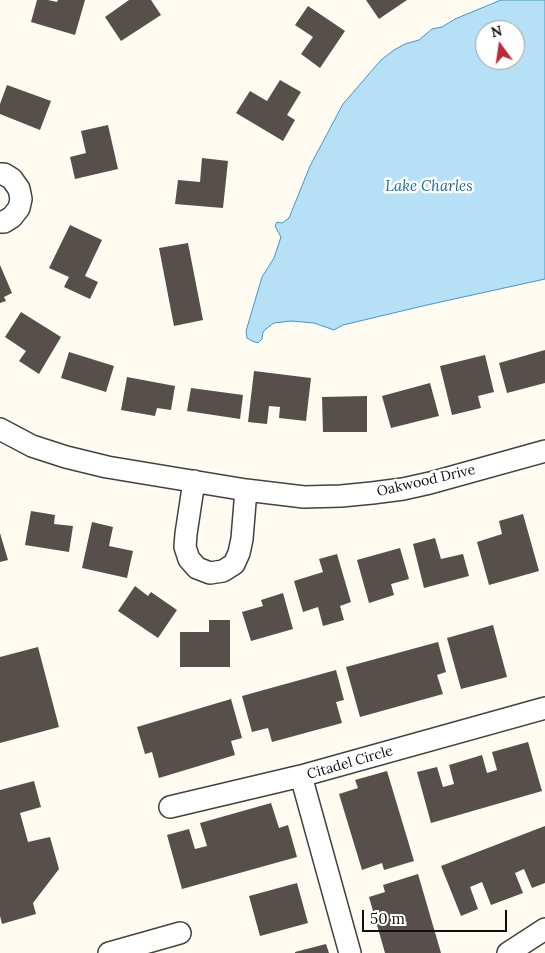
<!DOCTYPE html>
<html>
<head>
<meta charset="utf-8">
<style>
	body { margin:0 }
	#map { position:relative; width:545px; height:953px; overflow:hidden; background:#fffbf1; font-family:Lora,serif }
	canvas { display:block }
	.north { position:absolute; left:475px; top:20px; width:50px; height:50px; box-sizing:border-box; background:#fff; border:1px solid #9f9f9f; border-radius:50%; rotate:346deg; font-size:14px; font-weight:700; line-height:20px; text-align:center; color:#0f0f0f }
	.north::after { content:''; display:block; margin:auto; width:18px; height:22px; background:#bd2936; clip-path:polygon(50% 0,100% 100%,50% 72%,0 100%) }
	.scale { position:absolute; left:362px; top:910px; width:145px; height:22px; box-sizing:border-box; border:2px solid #0f0f0f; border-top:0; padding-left:6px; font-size:15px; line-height:18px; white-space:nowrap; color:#0f0f0f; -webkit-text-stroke:4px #fff; paint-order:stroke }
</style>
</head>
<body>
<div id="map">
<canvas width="545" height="953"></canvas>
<div class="north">N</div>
<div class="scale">50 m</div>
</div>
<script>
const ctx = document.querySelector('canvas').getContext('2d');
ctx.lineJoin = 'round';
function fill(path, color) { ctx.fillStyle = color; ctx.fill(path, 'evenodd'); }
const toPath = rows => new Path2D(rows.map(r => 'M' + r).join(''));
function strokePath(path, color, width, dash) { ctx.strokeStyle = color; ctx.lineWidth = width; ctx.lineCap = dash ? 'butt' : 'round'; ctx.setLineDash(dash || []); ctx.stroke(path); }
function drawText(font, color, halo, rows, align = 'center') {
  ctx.font = font + ' Lora,serif'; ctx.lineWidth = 5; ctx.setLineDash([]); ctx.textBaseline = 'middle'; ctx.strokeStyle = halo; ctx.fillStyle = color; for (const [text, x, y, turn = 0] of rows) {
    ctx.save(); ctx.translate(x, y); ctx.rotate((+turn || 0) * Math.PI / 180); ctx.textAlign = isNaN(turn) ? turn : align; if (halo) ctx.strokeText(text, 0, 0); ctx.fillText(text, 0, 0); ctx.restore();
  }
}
const water = toPath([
	[501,0,545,0,545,279,427,305,343,325,334,330,314,323,291,321,274,323,267,328,263,332,262,339,258,343,252,341,247,338,246,331,262,277,274,258,281,237,275,226,277,222,282,223,289,218,310,166,343,104,381,60,394,50,405,44,419,40,432,29,442,27,455,19,501,0],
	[485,30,515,30,515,60,485,60,485,30]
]);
const building = toPath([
	[37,0,48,0,57,2,58,0,85,0,75,35,31,22],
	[129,0,151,0,161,15,121,41,105,17],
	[366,0,407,0,379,19],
	[308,6,345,31,320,68,301,54,313,37,295,25],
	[280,80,301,92,287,115,295,120,283,141,236,113,250,91,267,101],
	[7,85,51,101,40,130,0,114,0,104],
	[108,125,118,169,75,179,70,157,86,153,81,131],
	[202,158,228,161,223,208,175,204,178,180,200,182],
	[70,225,102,240,85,276,98,282,90,299,64,287,69,277,49,268],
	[188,243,203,320,174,326,159,248],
	[0,265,12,293,4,297,6,301,0,303],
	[21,312,61,337,39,374,19,361,26,351,5,337],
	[545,350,545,383,507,393,499,363],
	[69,352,114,366,106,392,61,378],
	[485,355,494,392,478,396,481,408,452,415,440,366],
	[254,371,311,378,306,421,279,418,280,407,269,406,267,424,248,422],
	[127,377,175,386,171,410,157,408,155,416,121,410],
	[430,383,439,416,391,428,382,396],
	[191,388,243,395,240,419,187,411],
	[367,396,367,432,323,432,322,397],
	[31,511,55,515,54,524,73,526,69,552,25,545],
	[523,514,539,571,489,585,477,542,502,534,499,521],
	[92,522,113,527,109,546,133,551,127,578,82,568],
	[0,533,8,560,0,562],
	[435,538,441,559,463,554,469,576,424,588,413,544],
	[400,548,409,579,391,584,394,595,369,603,357,560],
	[337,554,351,602,340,606,344,620,323,626,318,607,303,612,294,581,323,572,319,559],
	[135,586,148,596,151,592,177,610,158,638,118,611],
	[283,593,293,629,251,641,242,612,263,606,261,600],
	[209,620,230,620,230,667,180,667,180,632,209,632],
	[493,625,507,677,461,689,447,638],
	[438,642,446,672,437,675,443,694,360,717,346,667],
	[38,647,59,727,0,743,0,657],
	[336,670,344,700,336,702,342,723,272,742,268,728,252,732,242,696],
	[231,699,242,738,231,741,235,755,159,778,152,752,145,754,137,727],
	[528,742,542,791,431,823,417,772,437,767,443,787,454,784,449,765,482,755,487,773,497,770,492,752],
	[387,771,414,861,384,870,382,863,362,870,339,794,358,788,355,780],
	[34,781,41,807,20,813,28,842,50,837,59,869,33,903,36,914,2,924,0,916,0,790],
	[271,803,279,828,288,825,297,857,182,889,167,835,189,829,195,849,207,846,200,823],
	[545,826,545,883,532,888,524,869,515,873,523,893,491,905,482,882,470,887,478,909,461,916,441,866],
	[418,874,441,953,385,953,369,897,385,892,383,885],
	[297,883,308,923,260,936,249,896],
	[326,944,329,953,295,953,295,952]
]);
const minor = toPath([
	[0,174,4,174,12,179,19,189,21,199,19,208,12,217,4,222,0,222],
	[0,429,32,446,66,457,107,467,246,490,304,497,341,496,372,493,403,489,430,483,545,451],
	[194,481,186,534,185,547,189,559,197,568,210,573,223,571,234,564,239,553,242,539,246,490],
	[301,776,350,953],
	[170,807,301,776,545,708],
	[109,953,180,933],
	[508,953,545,929]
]);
const streetNames = [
	["Oakwood Drive",426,481,-13],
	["Citadel Circle",350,763,-16]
];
const waterNames = [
	["Lake Charles",429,187]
];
fill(water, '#b6e0f5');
strokePath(water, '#3f99cb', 1);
fill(building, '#574f4b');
strokePath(minor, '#424242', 24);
strokePath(minor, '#fff', 21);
drawText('14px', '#0f0f0f', '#fff', streetNames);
drawText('italic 15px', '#196a9f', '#fff', waterNames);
</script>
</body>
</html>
